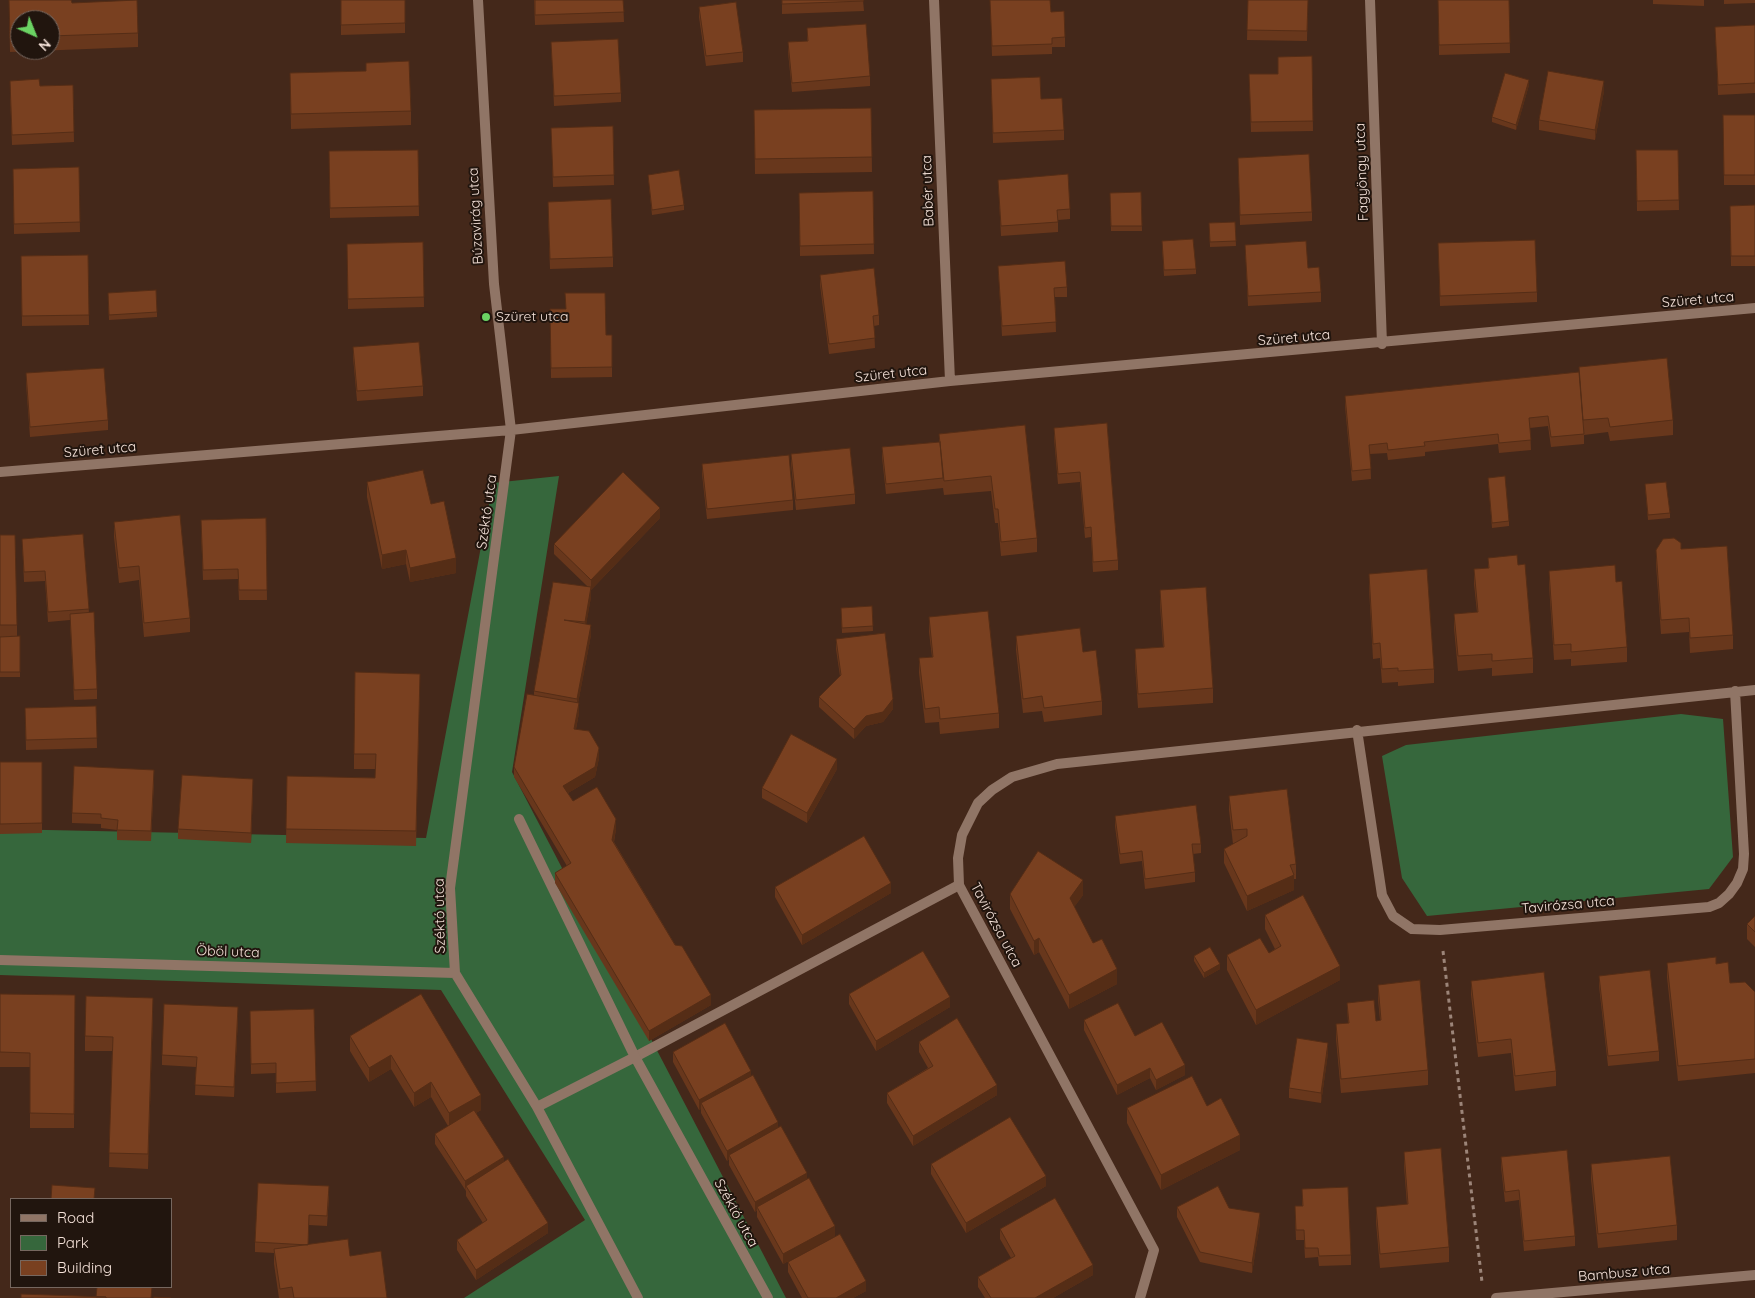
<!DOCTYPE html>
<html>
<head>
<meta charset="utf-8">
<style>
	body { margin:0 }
	#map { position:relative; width:1755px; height:1298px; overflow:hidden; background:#44281a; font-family:Quicksand,sans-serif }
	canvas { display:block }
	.legend { position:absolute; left:10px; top:1198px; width:162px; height:90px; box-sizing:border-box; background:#21150e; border:1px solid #76675f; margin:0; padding:6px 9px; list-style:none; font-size:15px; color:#f5e2d9 }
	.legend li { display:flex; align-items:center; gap:10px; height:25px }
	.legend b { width:25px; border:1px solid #76675f }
	.north { position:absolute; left:10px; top:10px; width:50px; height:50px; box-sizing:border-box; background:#21150e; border:1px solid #76675f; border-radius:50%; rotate:136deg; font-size:14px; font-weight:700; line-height:20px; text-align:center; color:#f5e2d9 }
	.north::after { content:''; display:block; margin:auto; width:18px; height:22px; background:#6bd363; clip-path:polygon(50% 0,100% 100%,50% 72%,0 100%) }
</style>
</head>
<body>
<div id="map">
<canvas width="1755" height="1298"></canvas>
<ul class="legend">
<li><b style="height:6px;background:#907566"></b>Road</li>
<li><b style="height:14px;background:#36673c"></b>Park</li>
<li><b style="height:14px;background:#794020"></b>Building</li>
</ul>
<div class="north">N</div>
</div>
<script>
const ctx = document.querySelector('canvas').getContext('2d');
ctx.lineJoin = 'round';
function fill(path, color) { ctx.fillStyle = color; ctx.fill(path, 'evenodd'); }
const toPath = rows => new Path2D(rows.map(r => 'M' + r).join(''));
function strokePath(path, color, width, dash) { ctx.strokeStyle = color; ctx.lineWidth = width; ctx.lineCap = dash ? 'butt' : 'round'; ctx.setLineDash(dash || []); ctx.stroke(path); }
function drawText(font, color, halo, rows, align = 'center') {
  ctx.font = font + ' Quicksand,sans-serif'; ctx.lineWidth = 4; ctx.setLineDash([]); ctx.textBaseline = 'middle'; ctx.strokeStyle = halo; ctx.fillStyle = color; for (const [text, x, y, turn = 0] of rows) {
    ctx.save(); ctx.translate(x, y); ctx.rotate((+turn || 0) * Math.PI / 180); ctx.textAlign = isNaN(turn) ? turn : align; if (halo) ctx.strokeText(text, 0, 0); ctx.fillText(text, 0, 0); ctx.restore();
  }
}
const green = toPath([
	[559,476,512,772,786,1298,464,1298,585,1220,441,990,0,975,0,829,426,838,493,483],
	[1681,714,1723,719,1733,857,1709,889,1427,916,1402,878,1382,756,1406,745]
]);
const path = toPath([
	[1443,951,1482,1282]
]);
const service = toPath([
	[635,1057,959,885]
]);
const minor = toPath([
	[478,0,494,284,511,430,450,888,455,973,537,1107,638,1298],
	[934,0,950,381],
	[1370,0,1382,344],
	[0,472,511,430,950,381,1755,308],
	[1357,730,1382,895,1393,916,1412,929,1440,930,1709,907,1719,903,1729,894,1737,883,1743,869,1744,854,1735,691],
	[519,819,635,1057,768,1298],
	[0,960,455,973],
	[537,1107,635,1057],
	[1140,1298,1154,1250,959,885,958,858,962,835,978,803,992,790,1012,777,1057,764,1755,690],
	[1496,1298,1755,1275]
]);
const wall = toPath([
	[9,0,71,0,72,3,138,33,138,47,10,52],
	[20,20,50,20,50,50,20,50],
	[341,0,405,23,405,33,341,35],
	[534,0,623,0,624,22,535,25],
	[782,0,863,0,864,11,782,14],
	[990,0,1051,12,1065,37,1065,47,1052,47,1052,54,992,56],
	[1248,0,1308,0,1307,41,1247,40],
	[1438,0,1509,0,1510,53,1439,55],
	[1653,0,1704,0,1704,6,1653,4],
	[1724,0,1755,0,1755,3,1724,4],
	[699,7,743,52,743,62,706,66,699,17],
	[1755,25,1755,93,1718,95,1715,27],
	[807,28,870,76,870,86,792,92,788,52,788,42,807,41],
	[551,42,621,93,621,102,554,106],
	[1312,56,1313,131,1251,132,1249,74,1278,74],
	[366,71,411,111,411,125,291,129,290,73],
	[991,79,1041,99,1064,130,1064,140,993,143],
	[73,85,74,142,12,145,10,91,40,86],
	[1529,85,1516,130,1492,122,1492,117],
	[1604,91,1595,140,1539,130,1539,120],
	[871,108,872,172,755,174,754,110],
	[1723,115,1755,115,1755,185,1724,185],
	[613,126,614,185,553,187,551,128],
	[418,150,419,216,330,218,329,151],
	[1636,150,1678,150,1679,210,1637,211],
	[1238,158,1312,212,1312,221,1240,225],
	[79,167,80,232,14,234,13,169],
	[648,175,684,205,684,210,652,215],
	[998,180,1070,209,1070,219,1058,220,1058,232,1001,236],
	[873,191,874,254,800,256,799,193],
	[1141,192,1142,231,1111,231,1110,193],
	[1755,205,1755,266,1731,266,1730,206],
	[548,211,613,257,613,267,550,269],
	[1235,222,1236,246,1210,247,1209,223],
	[423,242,424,307,348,309,347,244],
	[1438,243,1537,292,1537,302,1440,306],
	[1245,245,1308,268,1321,292,1321,302,1248,306],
	[1162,246,1196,269,1196,274,1164,276],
	[88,255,89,325,22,326,21,256],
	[998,266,1067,287,1067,297,1055,297,1056,332,1002,336],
	[820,275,879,315,879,325,874,326,875,348,829,354,820,285],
	[108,298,157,312,157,317,109,320],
	[550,309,606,335,612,335,612,377,551,378],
	[353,347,423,386,423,396,357,401,353,357],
	[26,373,108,420,108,430,30,437,26,383],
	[1345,396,1673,420,1673,435,1610,441,1608,432,1584,435,1584,444,1551,447,1548,426,1530,428,1531,450,1499,453,1498,444,1425,452,1425,456,1388,460,1387,453,1370,454,1371,479,1352,481,1345,406],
	[1107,423,1118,560,1118,570,1093,572,1091,537,1085,538,1080,482,1058,484,1054,438,1054,428],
	[1025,425,1037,538,1037,552,1001,556,998,523,995,523,991,491,944,495,943,488,886,494,882,457,882,447,939,442,939,434],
	[791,454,855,494,855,504,796,510,791,464],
	[702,464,793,500,793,510,707,519,702,474],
	[1488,478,1509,521,1509,526,1492,528],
	[367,482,431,504,456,573,410,582,406,564,382,569,367,497],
	[1645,484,1670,513,1670,518,1648,520],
	[266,518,267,600,239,600,238,579,203,580,201,530],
	[660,518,591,590,591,597,586,624,591,635,578,703,579,713,576,729,599,758,595,777,568,793,573,801,616,829,614,842,711,1005,649,1041,555,883,555,873,567,866,514,777,514,767,534,695,534,691,587,586,554,554,554,544],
	[114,522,190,618,190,632,144,637,139,580,119,583,114,537],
	[83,534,89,613,97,689,97,699,74,700,70,620,48,622,45,581,24,582,22,539],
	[0,535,17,625,17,636,20,636,20,677,0,677],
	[1681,549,1733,635,1733,649,1690,653,1689,632,1661,634,1656,564,1656,550],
	[1488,558,1518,565,1533,658,1533,673,1492,676,1492,668,1458,671,1454,628,1454,614,1477,612,1474,584,1474,569,1488,568],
	[1549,571,1616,582,1627,647,1627,662,1571,666,1571,659,1554,660,1549,585],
	[1369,574,1434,669,1434,683,1398,686,1398,682,1382,683,1380,658,1373,659,1369,588],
	[1160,590,1213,688,1213,703,1138,708,1135,664,1135,649,1163,647,1160,605],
	[872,606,873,631,842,633,841,608],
	[929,617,999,713,999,728,940,734,939,722,925,723,919,673,919,658,932,657,929,632],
	[1016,636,1083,652,1102,701,1102,715,1044,722,1042,711,1023,713,1016,650],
	[836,639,893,709,883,722,866,726,854,739,819,707,819,697,840,676,836,649],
	[420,674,416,846,286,843,287,776,375,778,376,769,354,769,354,754],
	[96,706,97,748,26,750,25,708],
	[0,762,42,762,42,833,0,834],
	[837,769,807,823,762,798,762,788],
	[154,780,151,841,117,840,117,830,101,828,101,824,72,823,72,813],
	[253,789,251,843,178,839,178,829],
	[1229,796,1296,864,1296,879,1294,879,1294,890,1247,911,1224,863,1224,849,1233,844,1229,810],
	[1115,816,1201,844,1201,853,1193,854,1195,872,1195,882,1145,889,1142,861,1120,864,1115,826],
	[775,887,891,893,802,945,775,897],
	[1010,894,1083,895,1074,907,1093,943,1117,984,1069,1009,1039,952,1034,955,1010,909],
	[1265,915,1340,980,1256,1025,1227,970,1227,955,1269,953,1275,949,1265,929],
	[1755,916,1755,947,1747,939,1747,924],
	[1194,956,1220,969,1204,978,1194,961],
	[1667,963,1716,964,1730,983,1755,992,1755,1073,1678,1081,1667,977],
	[1599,976,1659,1051,1659,1061,1608,1066,1599,986],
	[1471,981,1556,1071,1556,1086,1515,1091,1511,1053,1478,1057,1471,995],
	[1378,985,1428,1070,1428,1085,1341,1093,1336,1039,1336,1024,1348,1023,1347,1003,1376,1021,1380,1020,1378,999],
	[0,994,75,995,74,1128,30,1128,30,1067,0,1067],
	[421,994,481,1110,476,1113,504,1162,548,1233,476,1280,457,1250,457,1240,483,1223,466,1196,466,1191,435,1144,435,1134,448,1126,431,1097,414,1107,391,1069,369,1082,350,1051,350,1036],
	[849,994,950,1007,876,1051,849,1004],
	[314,1009,316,1091,276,1093,276,1073,251,1074,250,1011],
	[153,1012,148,1169,109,1167,112,1051,85,1051,85,1036],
	[238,1017,234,1097,195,1095,196,1067,162,1065,162,1055],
	[1084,1020,1135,1036,1185,1075,1156,1090,1150,1078,1117,1095,1084,1030],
	[919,1042,997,1095,913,1146,887,1103,887,1093,928,1068,919,1052],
	[673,1052,751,1076,807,1180,835,1236,783,1264,757,1217,757,1210,755,1212,729,1165,729,1159,727,1161,701,1113,701,1109,699,1110,673,1062],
	[1328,1053,1321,1103,1289,1098,1289,1088],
	[1127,1108,1240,1150,1161,1190,1127,1123],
	[1404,1152,1449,1247,1449,1262,1380,1268,1376,1222,1376,1207,1407,1205,1404,1166],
	[1501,1157,1575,1236,1575,1246,1524,1251,1519,1200,1505,1202,1501,1167],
	[931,1164,1046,1186,966,1233,931,1174],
	[1591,1164,1677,1225,1677,1240,1598,1248,1591,1179],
	[1302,1189,1351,1255,1351,1265,1319,1266,1318,1257,1305,1258,1304,1240,1296,1240,1295,1216,1295,1206,1302,1206],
	[329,1196,327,1226,309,1225,308,1244,350,1256,387,1298,279,1298,274,1264,274,1253,255,1252,255,1242],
	[1177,1207,1229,1208,1260,1223,1252,1273,1200,1262,1177,1217],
	[1000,1229,1093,1275,1053,1298,985,1298,978,1287,978,1277,1011,1258,1000,1239],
	[788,1262,866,1291,853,1298,802,1298,788,1272]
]);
const shadedWall = toPath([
	[1529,80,1529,85,1516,130,1516,125],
	[1604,81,1604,91,1595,140,1595,130],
	[660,508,660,518,591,590,591,580],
	[406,550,406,564,382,569,382,555],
	[456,558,456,573,410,582,410,568],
	[591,587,591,597,585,632,585,622],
	[591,625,591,635,577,709,577,699],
	[893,699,893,709,883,722,866,726,854,739,854,729,866,716],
	[579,703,579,713,574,738,574,729],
	[599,748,599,758,595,777,563,796,563,786],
	[837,759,837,769,807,823,807,813],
	[253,779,253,789,251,843,251,833],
	[616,819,616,829,612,850,612,840],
	[1294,875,1294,890,1247,911,1247,896],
	[1083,880,1083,895,1070,913,1070,898],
	[891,883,891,893,802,945,802,935],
	[1039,938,1039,952,1034,955,1034,941],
	[1220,964,1220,969,1204,978,1204,973],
	[1340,966,1340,980,1256,1025,1256,1010],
	[1117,969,1117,984,1069,1009,1069,995],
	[711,995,711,1005,649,1041,649,1031],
	[950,997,950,1007,876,1051,876,1041],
	[153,998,153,1012,148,1169,148,1154],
	[238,1007,238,1017,234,1097,234,1087],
	[1328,1043,1328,1053,1321,1103,1321,1093],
	[391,1055,391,1069,369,1082,369,1068],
	[1185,1065,1185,1075,1156,1090,1156,1080],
	[1150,1068,1150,1078,1117,1095,1117,1085],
	[751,1071,751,1081,701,1103,701,1109,699,1110,699,1100],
	[431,1082,431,1097,414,1107,414,1093],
	[997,1085,997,1095,913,1146,913,1136],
	[481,1095,481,1110,449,1128,449,1113],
	[778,1122,778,1132,729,1155,729,1159,727,1161,727,1151],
	[1240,1135,1240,1150,1161,1190,1161,1175],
	[504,1157,504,1167,466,1186,465,1191,465,1181],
	[807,1173,807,1183,757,1207,757,1210,755,1212,755,1202],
	[1046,1176,1046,1186,966,1233,966,1223],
	[1260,1213,1260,1223,1252,1273,1252,1263],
	[548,1223,548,1233,476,1280,476,1270],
	[835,1226,835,1236,783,1264,783,1254],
	[1093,1265,1093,1275,1053,1298,1035,1298],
	[866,1281,866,1291,853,1298,836,1298]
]);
const building = toPath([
	[9,0,71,0,72,3,137,0,138,33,50,36,50,20,20,20,20,38,10,38,9,0],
	[341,0,405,0,405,23,341,25,341,0],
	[535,0,623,0,624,12,535,15,535,0],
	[782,0,863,0,864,1,782,4,782,0],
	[990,0,1050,0,1051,12,1064,11,1065,37,1052,38,1052,44,992,46,990,0],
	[1248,0,1308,0,1307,31,1247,30,1248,0],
	[1438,0,1509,0,1510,43,1439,45,1438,0],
	[736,2,743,52,706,56,699,7,736,2],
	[866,24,870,76,792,83,788,42,808,41,807,28,866,24],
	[1755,25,1755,83,1718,85,1715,27,1755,25],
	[618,39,621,93,554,96,551,42,618,39],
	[1312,56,1313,121,1251,122,1249,74,1278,74,1278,57,1312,56],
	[409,61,411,111,291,114,290,73,366,71,366,63,409,61],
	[1548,71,1604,81,1595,130,1539,120,1548,71],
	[1505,73,1529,80,1516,125,1492,117,1505,73],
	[1040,77,1041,99,1062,98,1064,130,993,133,991,79,1040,77],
	[39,79,40,86,73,85,74,132,12,135,10,81,39,79],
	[871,108,872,157,755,159,754,110,871,108],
	[1723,115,1755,115,1755,175,1724,175,1723,115],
	[613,126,614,175,553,177,551,128,613,126],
	[418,150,419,206,330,208,329,151,418,150],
	[1636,150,1678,150,1679,200,1637,201,1636,150],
	[1309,154,1312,212,1240,215,1238,158,1309,154],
	[79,167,80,222,14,224,13,169,79,167],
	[679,170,684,205,652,210,648,175,679,170],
	[1068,174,1070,209,1057,210,1058,222,1001,226,998,180,1068,174],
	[873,191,874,244,800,246,799,193,873,191],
	[1141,192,1142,226,1111,226,1110,193,1141,192],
	[611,199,613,257,550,259,548,202,611,199],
	[1755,205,1755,256,1731,256,1730,206,1755,205],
	[1235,222,1236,241,1210,242,1209,223,1235,222],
	[1193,239,1196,269,1164,270,1162,241,1193,239],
	[1535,240,1537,292,1440,296,1438,243,1535,240],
	[1306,241,1308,268,1319,267,1321,292,1248,296,1245,245,1306,241],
	[423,242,424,297,348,299,347,244,423,242],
	[88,255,89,315,22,316,21,256,88,255],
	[1065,261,1067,287,1054,288,1056,322,1002,326,998,266,1065,261],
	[874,268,879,315,873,316,875,338,829,344,820,275,874,268],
	[156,290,157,312,109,315,108,293,156,290],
	[565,293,605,293,606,335,612,335,612,367,551,368,550,309,566,309,565,293],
	[419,342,423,386,357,391,353,347,419,342],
	[1667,358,1673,420,1610,427,1608,418,1583,420,1579,367,1667,358],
	[104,368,108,420,30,427,26,373,104,368],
	[1579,372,1584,434,1551,437,1548,416,1529,418,1531,440,1499,443,1498,434,1424,442,1425,446,1388,450,1387,443,1369,445,1371,469,1352,471,1345,396,1579,372],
	[1107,423,1118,560,1093,562,1091,527,1085,528,1080,472,1058,474,1054,428,1107,423],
	[1025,425,1037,538,1001,542,998,509,995,509,991,476,944,481,939,434,1025,425],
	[940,442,943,478,886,484,882,447,940,442],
	[850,448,855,494,796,500,791,454,850,448],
	[789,455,793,500,707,509,702,464,789,455],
	[423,470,431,504,444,501,456,558,410,568,406,550,382,555,367,482,423,470],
	[623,472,660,508,591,580,554,544,623,472],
	[1505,476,1509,521,1492,523,1488,478,1505,476],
	[1666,482,1670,513,1648,515,1645,484,1666,482],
	[180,515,190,618,144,623,139,566,119,568,114,522,180,515],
	[266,518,267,590,239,590,238,569,203,570,201,520,266,518],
	[83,534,89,609,48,612,45,571,24,572,22,539,83,534],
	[0,535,15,535,17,625,0,625,0,535],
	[1674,538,1681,543,1681,549,1727,546,1733,635,1690,638,1689,618,1661,620,1656,550,1663,539,1674,538],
	[1517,555,1518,565,1525,564,1533,658,1492,661,1492,654,1458,656,1454,614,1478,612,1474,569,1489,568,1488,558,1517,555],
	[1615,565,1616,582,1622,581,1627,647,1571,652,1571,644,1554,645,1549,571,1615,565],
	[1427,569,1434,669,1398,671,1398,668,1382,669,1380,643,1373,644,1369,574,1427,569],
	[553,582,591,587,585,622,564,620,591,625,577,699,534,691,553,582],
	[1206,587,1213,688,1138,694,1135,649,1164,647,1160,590,1206,587],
	[872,606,873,626,842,628,841,608,872,606],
	[988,611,999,713,940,719,939,707,925,709,919,658,933,657,929,617,988,611],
	[94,612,97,689,74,690,70,614,94,612],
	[1080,628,1083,652,1096,650,1102,701,1044,708,1042,696,1023,699,1016,636,1080,628],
	[885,633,893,699,883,712,866,716,854,729,819,697,841,675,836,639,885,633],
	[20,636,20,672,0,672,0,637,20,636],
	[355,672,420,674,416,831,286,829,287,776,375,778,376,754,354,754,355,672],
	[527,694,579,703,574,729,589,731,599,748,595,767,563,786,573,801,597,787,616,819,612,840,675,945,682,946,711,995,649,1031,555,873,571,863,514,767,527,694],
	[96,706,97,738,26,740,25,708,96,706],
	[791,734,837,759,807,813,762,788,791,734],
	[0,762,42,762,42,823,0,824,0,762],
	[74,766,154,770,151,831,117,830,118,820,101,818,101,814,72,813,74,766],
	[182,775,253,779,251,833,178,829,182,775],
	[1287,789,1296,864,1290,865,1294,875,1247,896,1224,849,1247,836,1247,829,1233,830,1229,796,1287,789],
	[1196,805,1201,844,1192,844,1195,872,1145,879,1142,851,1120,854,1115,816,1196,805],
	[864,836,891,883,802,935,775,887,864,836],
	[1038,851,1083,880,1070,898,1093,943,1102,939,1117,969,1069,995,1039,938,1034,941,1010,894,1038,851],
	[1303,895,1340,966,1256,1010,1227,955,1260,938,1269,953,1281,946,1265,915,1303,895],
	[1755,916,1755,932,1747,924,1755,916],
	[1210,947,1220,964,1204,973,1194,956,1210,947],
	[923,951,950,997,876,1041,849,994,923,951],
	[1716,957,1716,964,1728,962,1730,983,1745,982,1755,992,1755,1059,1678,1066,1667,963,1716,957],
	[1650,970,1659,1051,1608,1056,1599,976,1650,970],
	[1544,972,1556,1071,1515,1076,1511,1039,1478,1043,1471,981,1544,972],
	[1420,980,1428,1070,1341,1079,1336,1024,1349,1023,1347,1003,1374,1000,1376,1021,1381,1020,1378,985,1420,980],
	[0,994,75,995,74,1114,30,1113,30,1053,0,1052,0,994],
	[421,994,481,1095,449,1113,431,1082,414,1093,391,1055,369,1068,350,1036,421,994],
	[86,996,153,998,148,1154,109,1153,113,1037,85,1036,86,996],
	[1118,1003,1135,1036,1162,1022,1185,1065,1156,1080,1150,1068,1117,1085,1084,1020,1118,1003],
	[164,1004,238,1007,234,1087,195,1085,197,1057,162,1055,164,1004],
	[314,1009,316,1081,276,1083,276,1063,251,1064,250,1011,314,1009],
	[957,1018,997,1085,913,1136,887,1093,933,1066,919,1042,957,1018],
	[725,1023,751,1071,699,1100,673,1052,725,1023],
	[1297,1038,1328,1043,1321,1093,1289,1088,1297,1038],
	[753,1075,778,1122,727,1151,701,1103,753,1075],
	[1192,1076,1207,1106,1221,1098,1240,1135,1161,1175,1127,1108,1192,1076],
	[474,1110,504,1157,465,1181,435,1134,474,1110],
	[1010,1117,1046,1176,966,1223,931,1164,1010,1117],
	[781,1126,807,1173,755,1202,729,1155,781,1126],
	[1441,1148,1449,1247,1380,1254,1376,1207,1408,1204,1404,1152,1441,1148],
	[1567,1150,1575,1236,1524,1241,1519,1190,1505,1192,1501,1157,1567,1150],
	[1670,1156,1677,1225,1598,1234,1591,1164,1670,1156],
	[508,1159,548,1223,476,1270,457,1240,487,1220,466,1186,508,1159],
	[809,1178,835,1226,783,1254,757,1207,809,1178],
	[258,1183,329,1186,327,1216,309,1215,308,1245,255,1242,258,1183],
	[52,1185,95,1188,94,1199,51,1199,52,1185],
	[1218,1186,1229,1208,1260,1213,1252,1263,1200,1252,1177,1207,1218,1186],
	[1348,1187,1351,1255,1319,1256,1318,1248,1305,1248,1304,1230,1296,1230,1295,1206,1303,1206,1302,1189,1348,1187],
	[1055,1198,1093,1265,1035,1298,991,1298,978,1277,1015,1256,1000,1229,1055,1198],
	[840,1234,866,1281,836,1298,808,1298,788,1262,840,1234],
	[348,1239,350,1256,381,1251,387,1298,294,1298,292,1287,280,1289,274,1249,348,1239],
	[97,1287,152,1287,151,1298,106,1298,106,1297,96,1297,97,1287],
	[21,1294,106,1297,106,1298,21,1298,21,1294],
	[154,1297,171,1298,154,1298,154,1297]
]);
const markers = [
	[486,317,5,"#6bd363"]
];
const streetNames = [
	["Fagyöngy utca",1362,172,-92],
	["Babér utca",928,191,-92],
	["Búzavirág utca",476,216,-93],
	["Szüret utca",1698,300,-5],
	["Szüret utca",1294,338,-5],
	["Szüret utca",891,374,-6],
	["Szüret utca",100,450,-5],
	["Széktó utca",487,512,-82],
	["Tavirózsa utca",1568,905,-5],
	["Széktó utca",440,916,-91],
	["Tavirózsa utca",996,925,62],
	["Öböl utca",228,952,2],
	["Széktó utca",736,1213,61],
	["Bambusz utca",1624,1273,-5]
];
const poiNames = [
	["Szüret utca",496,317]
];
fill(green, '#36673c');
strokePath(path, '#9c8579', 3, [4, 4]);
strokePath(service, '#907566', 10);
strokePath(minor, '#907566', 10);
fill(wall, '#68371c');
fill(shadedWall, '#552d16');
fill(building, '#794020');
strokePath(building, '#552d16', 1);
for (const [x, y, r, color] of markers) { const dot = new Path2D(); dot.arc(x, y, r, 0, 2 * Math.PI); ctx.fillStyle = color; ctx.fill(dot); strokePath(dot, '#21150e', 2); }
drawText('14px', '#f5e2d9', '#21150e', streetNames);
drawText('14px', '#f5e2d9', '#21150e', poiNames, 'left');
</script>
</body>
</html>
